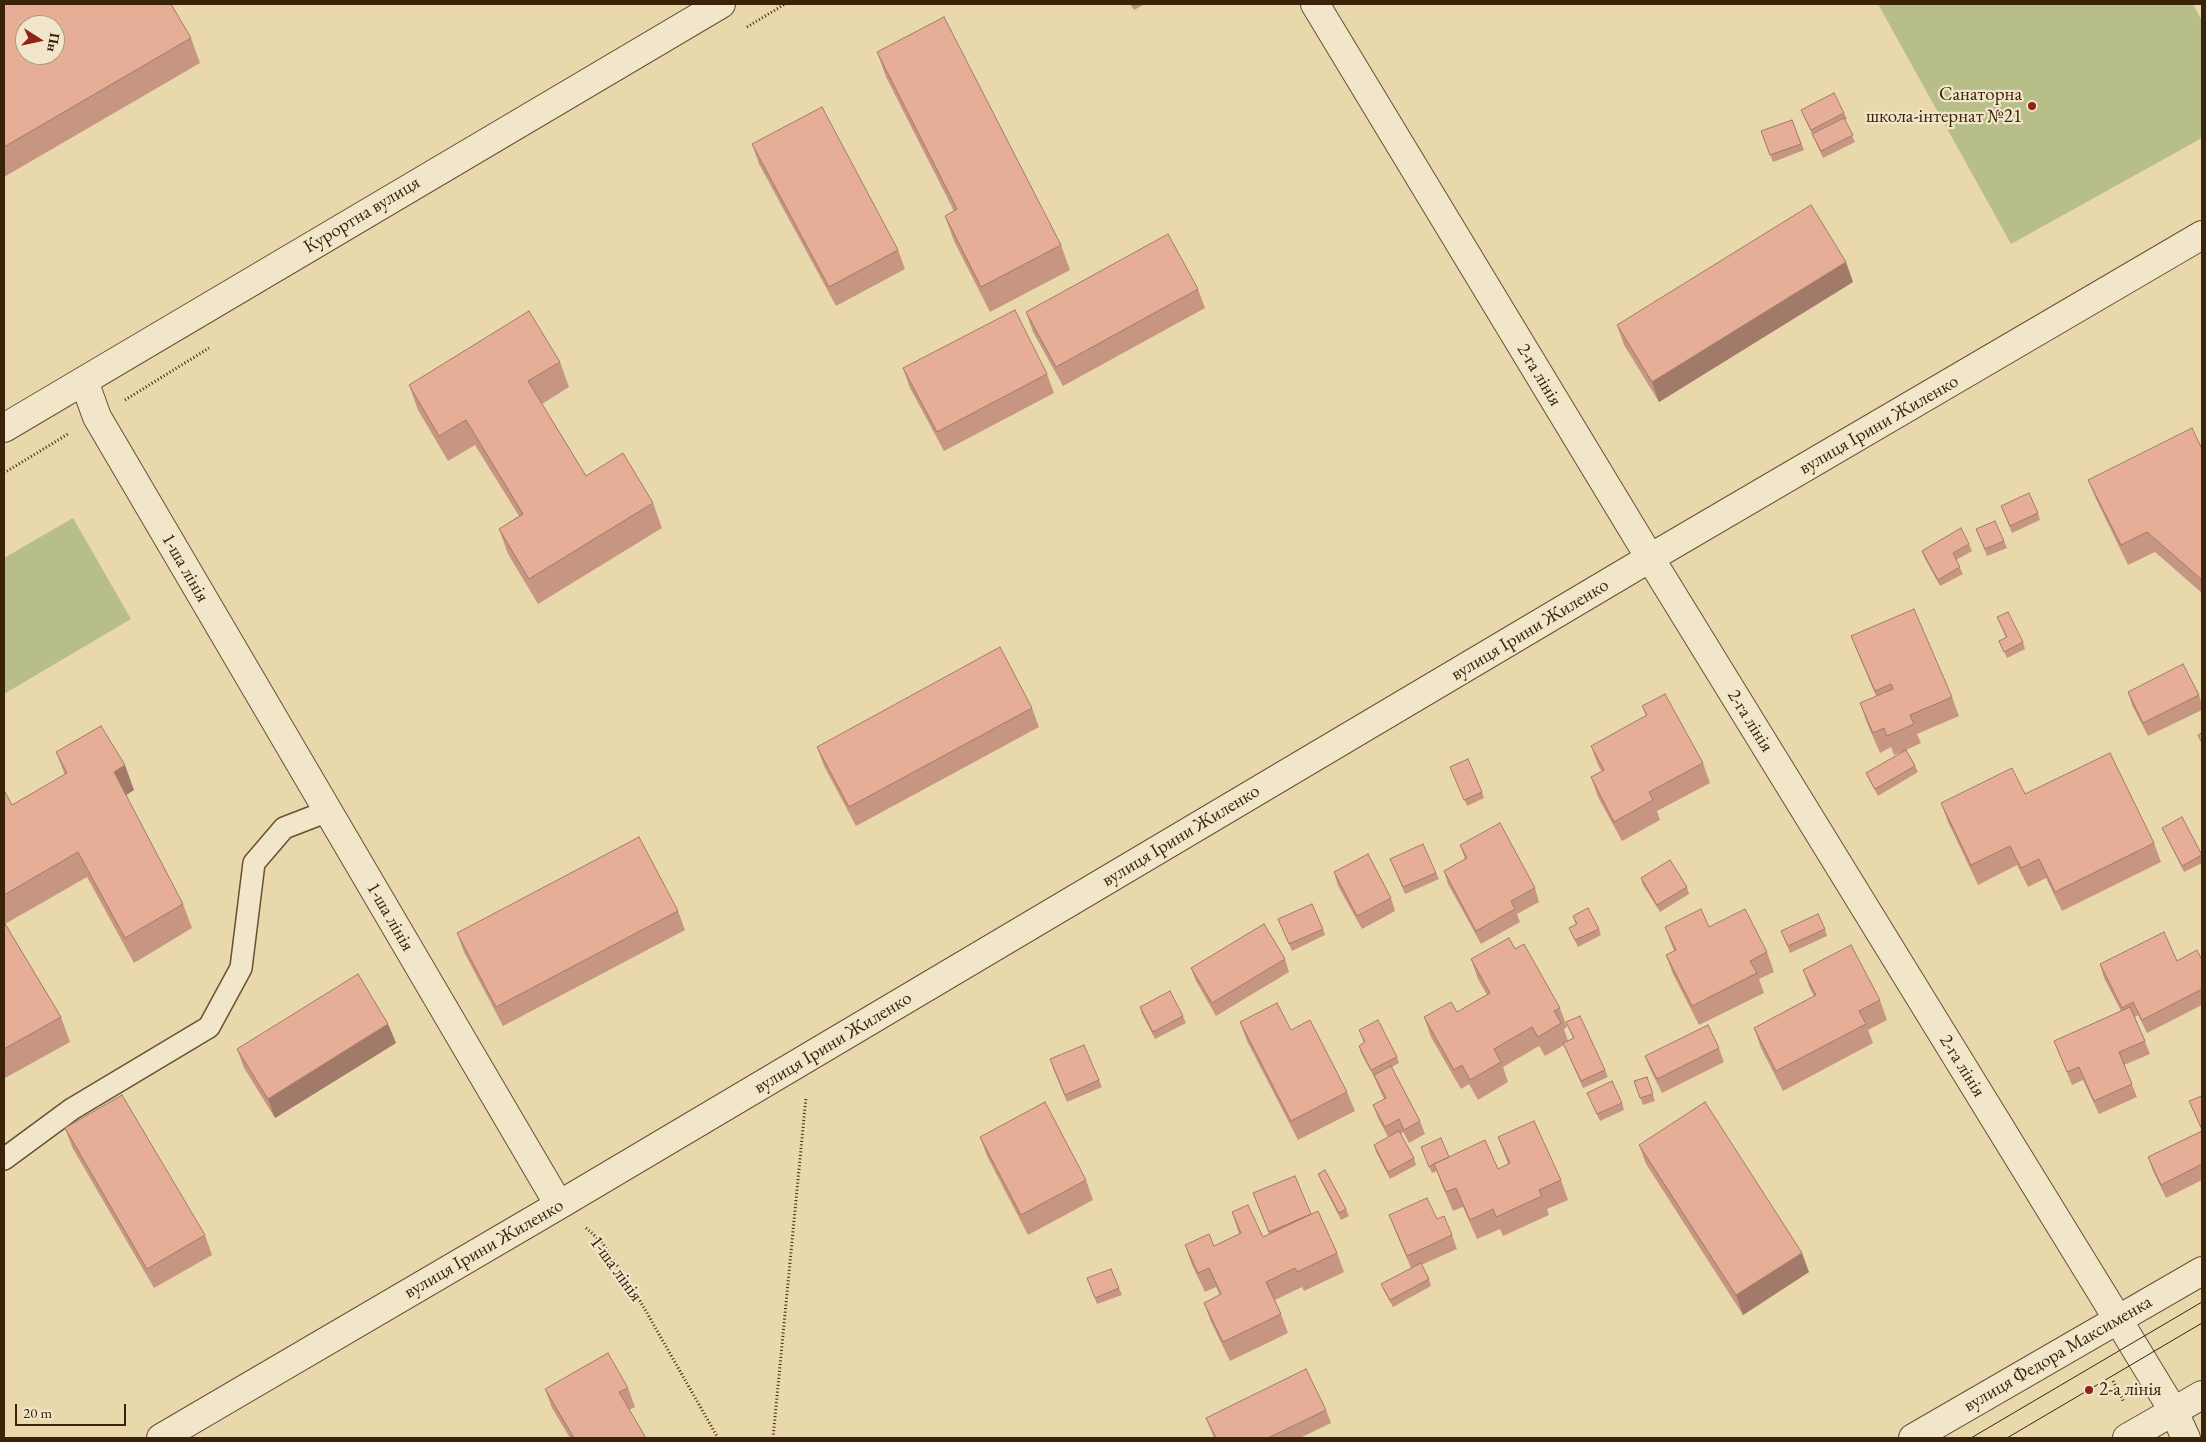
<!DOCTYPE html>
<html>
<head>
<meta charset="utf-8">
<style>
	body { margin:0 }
	#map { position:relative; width:2206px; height:1442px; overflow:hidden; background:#ead8ad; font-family:"EB Garamond",serif }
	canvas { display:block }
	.frame { position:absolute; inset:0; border:5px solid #3b230a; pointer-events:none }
	.north { position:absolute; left:15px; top:15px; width:50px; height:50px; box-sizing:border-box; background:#f1e6ca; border:1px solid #a8987d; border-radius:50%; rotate:100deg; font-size:14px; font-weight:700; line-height:20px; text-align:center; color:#3b230a }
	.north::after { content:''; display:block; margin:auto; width:18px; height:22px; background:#8f2418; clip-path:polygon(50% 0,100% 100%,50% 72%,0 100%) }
	.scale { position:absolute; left:15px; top:1404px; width:111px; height:22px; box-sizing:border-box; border:2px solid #3b230a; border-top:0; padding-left:6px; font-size:15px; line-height:18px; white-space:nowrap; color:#3b230a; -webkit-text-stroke:4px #f1e6ca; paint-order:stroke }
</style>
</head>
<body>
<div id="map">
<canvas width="2206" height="1442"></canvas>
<div class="frame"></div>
<div class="north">Пн</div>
<div class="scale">20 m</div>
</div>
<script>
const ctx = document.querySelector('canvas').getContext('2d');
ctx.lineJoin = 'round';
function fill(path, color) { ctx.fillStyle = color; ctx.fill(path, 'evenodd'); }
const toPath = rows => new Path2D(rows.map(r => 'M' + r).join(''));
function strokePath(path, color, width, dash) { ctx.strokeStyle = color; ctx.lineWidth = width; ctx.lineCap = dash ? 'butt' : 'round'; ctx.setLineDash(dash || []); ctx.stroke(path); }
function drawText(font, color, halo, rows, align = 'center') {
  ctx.font = font + ' "EB Garamond",serif'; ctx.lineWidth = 4.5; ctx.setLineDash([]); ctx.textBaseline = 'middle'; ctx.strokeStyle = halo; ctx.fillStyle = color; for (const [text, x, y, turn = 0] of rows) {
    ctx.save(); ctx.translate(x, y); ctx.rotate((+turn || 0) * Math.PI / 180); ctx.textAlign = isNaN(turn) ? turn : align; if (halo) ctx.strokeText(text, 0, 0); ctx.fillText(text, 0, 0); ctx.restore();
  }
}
const green = toPath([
	[1878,4,2193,4,2202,21,2202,138,2011,244],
	[73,518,131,619,4,694,4,558]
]);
const path = toPath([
	[747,27,785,4],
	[125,400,209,348],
	[4,473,68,434],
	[586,1228,601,1241,639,1299,718,1438],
	[2113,1381,2124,1402],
	[773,1438,806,1097]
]);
const lane = toPath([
	[4,1159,72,1109,209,1027,241,968,254,863,284,828,328,811]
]);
const street = toPath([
	[1315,4,1650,558,2103,1295,2174,1412,2186,1438],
	[84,381,97,417,559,1205],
	[4,428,721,4],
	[161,1438,559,1205,1650,558,2202,235],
	[1913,1438,2202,1271],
	[2127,1438,2202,1395]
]);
const tram = toPath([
	[1971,1438,2202,1302],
	[2007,1438,2202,1323]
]);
const wall = toPath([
	[4,4,191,38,200,63,4,177],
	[1130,4,1145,4,1134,10],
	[877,52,1061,245,1070,270,990,312,954,241,945,216,954,211,886,77],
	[1801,110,1844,113,1847,119,1845,120,1855,142,1823,158],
	[1792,120,1804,150,1773,162,1761,131],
	[752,144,898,250,905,269,836,306,759,164],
	[1853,282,1659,402,1624,345,1617,325],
	[1198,289,1205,308,1063,386,1033,332,1026,312],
	[560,362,569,387,542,404,586,476,653,503,662,528,538,604,508,554,499,529,519,516,475,445,448,461,418,410,409,385],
	[903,368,1047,374,1054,393,944,451,910,388],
	[2202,449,2202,593,2155,552,2128,565,2096,499,2088,480],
	[2001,506,2038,513,2040,520,2012,533],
	[1976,529,2004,541,2007,548,1987,556],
	[1969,544,1972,551,1956,560,1963,574,1940,586,1924,557,1922,551],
	[1997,617,2023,642,2025,649,2007,658,1999,641,2006,638],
	[1851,636,1952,697,1959,716,1917,734,1921,743,1906,750,1915,766,1918,772,1878,796,1869,780,1866,773,1905,751,1894,755,1891,747,1880,753,1867,723,1860,703,1876,696,1859,656],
	[2128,692,2199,695,2202,704,2202,710,2148,736,2132,705],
	[1642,706,1703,763,1710,783,1657,811,1660,820,1622,841,1598,797,1591,777,1602,772,1598,765,1591,746,1646,716],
	[1032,708,1039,727,856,826,824,766,817,747],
	[56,752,134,790,126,795,183,904,192,928,134,963,87,877,5,924,61,1017,70,1042,5,1078,4,1077,4,790,12,805,65,775],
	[1453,774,1482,792,1484,798,1467,806],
	[2025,794,2154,843,2161,862,2062,911,2046,878,2028,887,2017,865,1978,885,1948,822,1941,803],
	[2162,828,2202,854,2202,863,2184,872],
	[1460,845,1535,888,1539,902,1517,914,1520,922,1481,944,1448,884,1444,871,1465,859],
	[1390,859,1436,873,1439,879,1405,894],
	[1334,872,1391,898,1395,911,1362,929,1338,886],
	[1641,878,1687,887,1689,894,1660,912,1643,885],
	[678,911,685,930,503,1026,464,952,457,933],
	[1573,916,1599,929,1601,935,1578,947,1569,928,1576,925],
	[1278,919,1323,929,1325,935,1292,951],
	[1665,927,1709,927,1767,952,1774,972,1759,979,1764,993,1699,1025,1673,974,1666,955,1674,951],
	[1825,929,1827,936,1790,953,1781,931],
	[1515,949,1560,1008,1567,1027,1564,1029,1568,1041,1573,1038,1566,1022,1605,1070,1608,1077,1583,1088,1564,1045,1545,1056,1539,1046,1503,1067,1508,1082,1478,1100,1469,1084,1461,1089,1431,1037,1424,1017,1457,1012,1487,995,1478,979,1471,959],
	[1285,959,1289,972,1216,1016,1196,981,1191,968],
	[2202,960,2202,1005,2147,1033,2138,1015,2135,1017,2150,1054,2124,1065,2137,1097,2099,1114,2083,1080,2072,1085,2054,1041,2121,1011,2104,978,2100,964],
	[1803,970,1880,1000,1887,1020,1868,1030,1873,1043,1783,1091,1761,1048,1754,1028,1814,996,1810,989],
	[1140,1007,1183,1016,1186,1023,1155,1039,1142,1014],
	[1240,1022,1291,1030,1347,1092,1355,1111,1298,1140,1247,1041],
	[388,1024,396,1043,275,1118,244,1068,237,1049],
	[1359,1030,1397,1057,1399,1063,1392,1067,1420,1121,1425,1134,1409,1143,1403,1132,1401,1134,1414,1158,1416,1165,1390,1179,1376,1152,1374,1145,1388,1137,1378,1118,1373,1105,1384,1099,1374,1077,1361,1053,1359,1046,1364,1043],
	[1719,1048,1724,1062,1662,1093,1650,1069,1645,1056],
	[1052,1066,1099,1080,1102,1087,1067,1102],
	[1647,1077,1655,1101,1643,1105,1634,1081],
	[1587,1093,1622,1103,1624,1110,1600,1121],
	[2202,1096,2202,1180,2166,1198,2153,1171,2148,1157,2202,1131,2189,1101],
	[65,1128,205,1235,212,1255,154,1288,72,1147],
	[980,1137,1086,1180,1093,1200,1028,1235,987,1156],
	[1498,1137,1561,1180,1568,1200,1547,1209,1549,1215,1503,1236,1500,1229,1477,1239,1463,1207,1453,1211,1441,1183,1437,1171,1432,1173,1421,1147,1449,1157,1498,1169,1508,1164],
	[1639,1145,1809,1272,1743,1315,1646,1164],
	[1318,1174,1346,1209,1349,1216,1341,1220,1321,1181],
	[1253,1193,1311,1214,1337,1253,1344,1272,1304,1291,1302,1287,1275,1300,1281,1314,1288,1333,1230,1361,1211,1322,1204,1303,1220,1295,1216,1287,1205,1292,1192,1265,1185,1245,1214,1246,1239,1234,1232,1212,1263,1237,1269,1234],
	[1389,1215,1437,1219,1452,1235,1457,1249,1421,1265,1429,1279,1431,1286,1393,1307,1384,1291,1381,1284,1411,1268,1394,1228],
	[1087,1278,1119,1288,1122,1295,1097,1304],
	[628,1388,635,1407,629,1410,646,1438,570,1438,552,1408,545,1389],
	[1326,1410,1331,1423,1300,1438,1214,1438,1206,1418]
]);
const shadedWall = toPath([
	[1846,262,1853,282,1659,402,1652,382],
	[125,765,134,790,123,797,114,772],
	[388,1024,396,1043,275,1118,268,1099],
	[1802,1253,1809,1272,1743,1315,1736,1295]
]);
const building = toPath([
	[4,4,171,4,191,38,4,147,4,4],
	[25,25,55,25,55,55,25,55,25,25],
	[944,17,1061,245,981,287,945,216,957,209,877,52,944,17],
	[1834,93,1844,113,1811,130,1801,110,1834,93],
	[822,107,898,250,829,287,752,144,822,107],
	[1844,118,1853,135,1821,151,1812,134,1844,118],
	[1792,120,1801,144,1770,155,1761,131,1792,120],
	[1811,205,1846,262,1652,382,1617,325,1811,205],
	[1168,234,1198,289,1056,367,1026,312,1168,234],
	[1015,310,1047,374,937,432,903,368,1015,310],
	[529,311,560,362,528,381,586,476,623,453,653,503,529,579,499,529,523,514,466,420,439,436,409,385,529,311],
	[2192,428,2202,449,2202,580,2147,532,2121,545,2088,480,2192,428],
	[2029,493,2038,513,2010,526,2001,506,2029,493],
	[1995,521,2004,541,1985,549,1976,529,1995,521],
	[1961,528,1969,544,1953,553,1960,567,1938,580,1922,551,1961,528],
	[1914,609,1952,697,1910,715,1914,724,1887,736,1884,728,1873,733,1860,703,1893,689,1891,684,1875,691,1851,636,1914,609],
	[2008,612,2023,642,2004,652,1999,641,2007,637,1997,617,2008,612],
	[1000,647,1032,708,849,807,817,747,1000,647],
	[2183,664,2199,695,2143,723,2128,692,2183,664],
	[1665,694,1703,763,1649,792,1653,800,1614,822,1591,777,1604,770,1591,746,1647,715,1642,706,1665,694],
	[101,726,125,765,114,772,183,904,125,938,78,852,4,895,4,790,12,805,67,773,56,752,101,726],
	[2202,733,2202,743,2198,735,2202,733],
	[1906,750,1915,766,1875,789,1866,773,1906,750],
	[2110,753,2154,843,2055,892,2039,859,2021,868,2010,846,1971,865,1941,803,2012,768,2025,794,2110,753],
	[1468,759,1482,792,1464,800,1450,767,1468,759],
	[2182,817,2202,855,2182,866,2162,828,2182,817],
	[1500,823,1535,888,1511,901,1515,909,1476,931,1444,871,1467,858,1460,845,1500,823],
	[639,837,678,911,496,1007,457,933,639,837],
	[1423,844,1436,873,1403,887,1390,859,1423,844],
	[1368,854,1391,898,1357,916,1334,872,1368,854],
	[1670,860,1687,887,1657,905,1641,878,1670,860],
	[1312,904,1323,929,1289,944,1278,919,1312,904],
	[1588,908,1599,929,1575,940,1569,928,1577,924,1573,916,1588,908],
	[1701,909,1709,927,1745,909,1767,952,1750,961,1757,973,1692,1006,1666,955,1676,950,1665,927,1701,909],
	[1818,914,1825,929,1788,946,1781,931,1818,914],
	[4,922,61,1017,4,1049,4,922],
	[1264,924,1285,959,1212,1003,1191,968,1264,924],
	[2164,932,2177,961,2197,950,2202,960,2202,989,2142,1020,2133,1002,2122,1008,2100,964,2164,932],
	[1509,938,1515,949,1524,944,1560,1008,1554,1011,1561,1023,1538,1037,1532,1027,1494,1049,1501,1062,1470,1080,1462,1065,1454,1070,1424,1017,1451,1002,1457,1012,1490,993,1471,959,1509,938],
	[1851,945,1880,1000,1859,1011,1866,1024,1776,1071,1754,1028,1816,995,1803,970,1851,945],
	[358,974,388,1024,268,1099,237,1049,358,974],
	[1170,991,1183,1016,1153,1032,1140,1007,1170,991],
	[1277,1003,1291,1030,1310,1020,1347,1092,1291,1121,1240,1022,1277,1003],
	[2130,1007,2145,1041,2119,1052,2132,1084,2094,1101,2079,1067,2067,1072,2054,1041,2130,1007],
	[1580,1016,1605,1070,1581,1081,1563,1043,1574,1038,1566,1022,1580,1016],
	[1378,1020,1397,1057,1371,1070,1359,1046,1365,1042,1359,1030,1378,1020],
	[1708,1025,1719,1048,1657,1079,1645,1056,1708,1025],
	[1084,1045,1099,1080,1065,1095,1050,1059,1084,1045],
	[1391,1066,1420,1121,1404,1130,1399,1119,1385,1127,1373,1105,1386,1098,1374,1075,1391,1066],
	[1647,1077,1653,1094,1640,1098,1634,1081,1647,1077],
	[1612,1081,1622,1103,1597,1114,1587,1093,1612,1081],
	[122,1095,205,1235,147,1269,65,1128,122,1095],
	[2202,1096,2202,1127,2201,1127,2189,1101,2202,1096],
	[1045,1102,1086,1180,1021,1215,980,1137,1045,1102],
	[1705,1102,1802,1253,1736,1295,1639,1145,1705,1102],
	[1534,1121,1561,1180,1539,1190,1542,1196,1496,1217,1493,1209,1470,1220,1456,1188,1446,1192,1434,1164,1485,1140,1498,1169,1510,1163,1498,1137,1534,1121],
	[1399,1131,1414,1158,1388,1172,1374,1145,1399,1131],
	[2202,1131,2202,1164,2161,1185,2148,1157,2202,1131],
	[1441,1138,1449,1157,1434,1164,1429,1167,1421,1147,1441,1138],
	[1325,1170,1346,1209,1339,1213,1318,1174,1325,1170],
	[1295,1176,1311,1214,1269,1232,1253,1193,1295,1176],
	[1427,1198,1437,1219,1444,1216,1452,1235,1407,1256,1389,1215,1427,1198],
	[1248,1205,1263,1237,1318,1211,1337,1253,1297,1272,1295,1268,1266,1282,1281,1314,1223,1342,1204,1303,1221,1294,1209,1268,1198,1273,1185,1245,1209,1234,1214,1246,1241,1233,1232,1212,1248,1205],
	[1421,1263,1429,1279,1390,1300,1381,1284,1421,1263],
	[1111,1269,1119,1288,1095,1298,1087,1278,1111,1269],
	[608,1353,628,1388,619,1392,646,1438,574,1438,545,1389,608,1353],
	[1306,1369,1326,1410,1268,1438,1216,1438,1206,1418,1306,1369]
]);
const markers = [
	[2032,106,5,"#8f2418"],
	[2089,1390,5,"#8f2418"]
];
const poiNames = [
	["Санаторна",2022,95],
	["школа-інтернат №21",2022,117],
	["2-а лінія",2099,1390,"left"]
];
const streetNames = [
	["Курортна вулиця",362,215,-31],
	["2-га лінія",1539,375,59],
	["вулиця Ірини Жиленко",1879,425,-30],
	["1-ша лінія",185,568,60],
	["вулиця Ірини Жиленко",1530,630,-31],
	["2-га лінія",1750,721,58],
	["вулиця Ірини Жиленко",1181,836,-31],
	["1-ша лінія",390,917,60],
	["вулиця Ірини Жиленко",833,1043,-31],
	["2-га лінія",1962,1066,58],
	["вулиця Ірини Жиленко",484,1249,-30],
	["1-ша лінія",616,1269,54],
	["вулиця Федора Максименка",2058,1354,-30]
];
fill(green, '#b7be89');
strokePath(lane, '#675033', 24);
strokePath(street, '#675033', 30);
strokePath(path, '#3b230a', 3, [1, 2.5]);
strokePath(lane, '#f1e6ca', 21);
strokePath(street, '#f1e6ca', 28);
strokePath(tram, '#3b230a', 1);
fill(wall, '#c69682');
fill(shadedWall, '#a17a6a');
fill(building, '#e6ae97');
strokePath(building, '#a17a6a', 1);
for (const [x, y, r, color] of markers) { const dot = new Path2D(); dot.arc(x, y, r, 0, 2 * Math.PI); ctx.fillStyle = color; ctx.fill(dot); strokePath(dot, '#f1e6ca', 2); }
drawText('19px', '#3b230a', '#f1e6ca', poiNames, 'right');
drawText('19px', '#3b230a', '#f1e6ca', streetNames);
</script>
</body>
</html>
